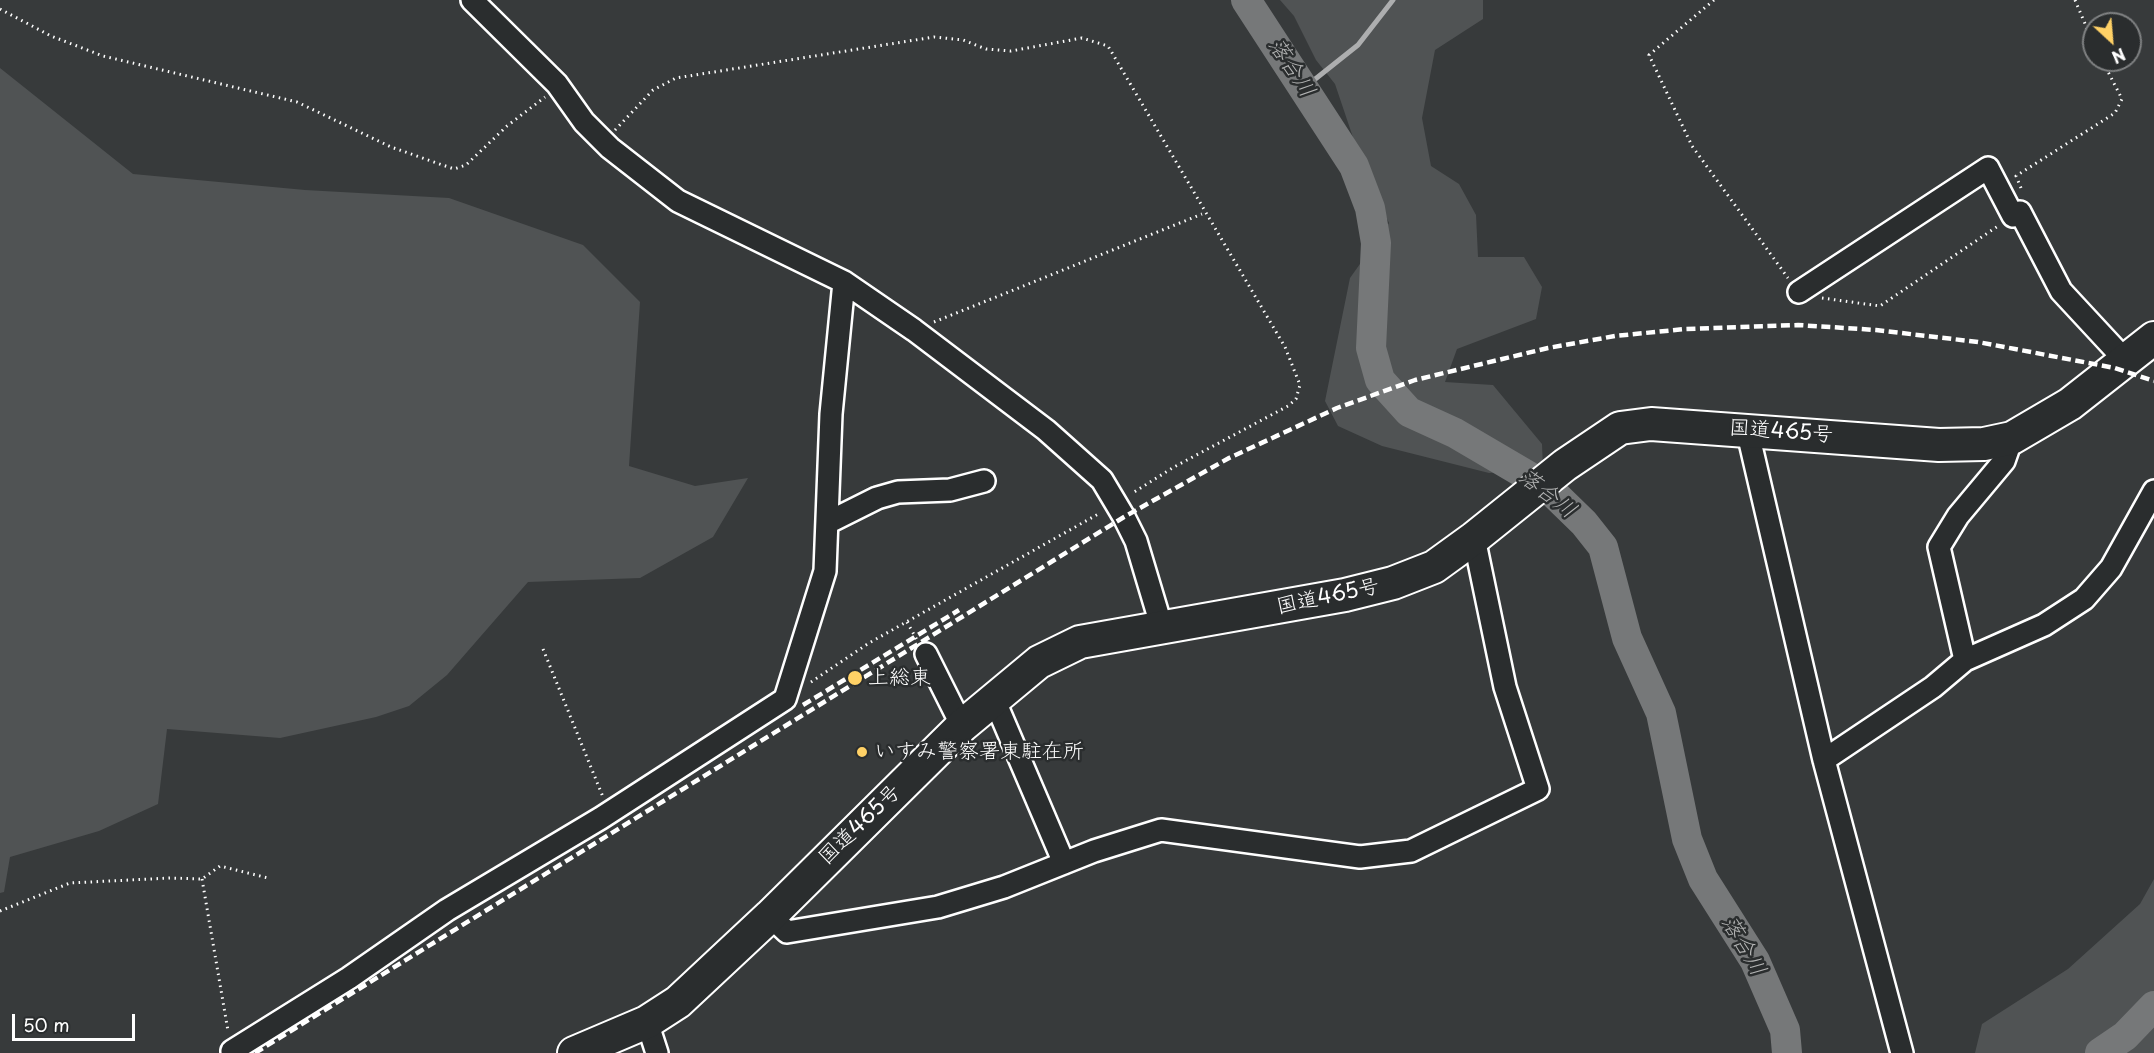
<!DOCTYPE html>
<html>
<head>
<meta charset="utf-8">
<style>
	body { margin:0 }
	#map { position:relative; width:2154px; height:1053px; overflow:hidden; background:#373a3b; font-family:"Playpen Sans",sans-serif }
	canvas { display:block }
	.north { position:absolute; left:2082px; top:12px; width:60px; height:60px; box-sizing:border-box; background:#2a2d2e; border:2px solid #7f8182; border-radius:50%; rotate:154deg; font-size:16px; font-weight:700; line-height:24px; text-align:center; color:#fff }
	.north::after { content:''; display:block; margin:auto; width:21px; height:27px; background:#ffd166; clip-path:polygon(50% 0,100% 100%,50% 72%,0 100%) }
	.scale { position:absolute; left:12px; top:1014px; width:123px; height:27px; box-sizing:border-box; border:3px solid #fff; border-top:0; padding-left:8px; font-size:18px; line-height:21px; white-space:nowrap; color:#fff; -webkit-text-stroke:4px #2a2d2e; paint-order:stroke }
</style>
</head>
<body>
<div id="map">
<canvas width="2154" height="1053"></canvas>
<div class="north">N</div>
<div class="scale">50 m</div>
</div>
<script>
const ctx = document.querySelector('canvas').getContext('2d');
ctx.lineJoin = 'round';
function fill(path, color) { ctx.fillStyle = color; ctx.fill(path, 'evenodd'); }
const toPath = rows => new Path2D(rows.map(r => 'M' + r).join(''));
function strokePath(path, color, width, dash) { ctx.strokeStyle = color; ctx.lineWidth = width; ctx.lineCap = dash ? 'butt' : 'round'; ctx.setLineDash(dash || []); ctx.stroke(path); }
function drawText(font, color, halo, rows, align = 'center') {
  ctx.font = font + ' "Playpen Sans","Klee One",sans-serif'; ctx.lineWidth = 5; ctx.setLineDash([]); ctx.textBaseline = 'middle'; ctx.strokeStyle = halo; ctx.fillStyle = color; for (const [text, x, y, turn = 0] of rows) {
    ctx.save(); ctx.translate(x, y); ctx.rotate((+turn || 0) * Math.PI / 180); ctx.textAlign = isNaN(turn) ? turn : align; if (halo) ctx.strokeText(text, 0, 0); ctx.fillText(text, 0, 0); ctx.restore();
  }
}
const green = toPath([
	[1280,0,1483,0,1483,19,1435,50,1422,118,1431,166,1459,184,1476,215,1478,257,1524,257,1542,287,1536,319,1457,349,1445,382,1493,385,1542,444,1543,469,1489,473,1382,446,1338,426,1325,401,1350,278,1389,223,1365,173,1335,84,1316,60,1294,16],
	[0,68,133,174,305,190,449,198,583,245,640,302,629,466,695,486,748,478,713,537,640,578,528,582,447,675,409,706,376,717,280,738,167,729,158,804,99,831,10,857,4,892,0,893],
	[2154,879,2154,1053,1975,1053,1982,1024,2068,969,2140,904]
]);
const stream = toPath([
	[1304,88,1358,45,1393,0]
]);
const river = toPath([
	[1246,0,1354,166,1370,208,1376,243,1371,348,1380,380,1409,412,1455,433,1547,487,1584,523,1603,547,1627,638,1661,713,1687,839,1703,879,1755,961,1785,1030,1787,1053],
	[2100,1053,2125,1036,2154,1006]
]);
const path = toPath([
	[1714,0,1649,55,1692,146,1788,278],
	[2075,0,2094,45],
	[0,9,51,36,103,56,297,102,391,147,454,169,466,165,507,126,545,97],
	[615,130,653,90,676,78,934,37,963,40,986,49,1011,51,1082,38,1108,46,1285,347,1300,385,1296,399,1288,406,1174,467,1131,494],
	[2021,188,2016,176,2115,113,2122,99,2102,60],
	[1822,298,1880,306,1998,226],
	[934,322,1202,214],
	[907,622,917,640],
	[543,649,603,797],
	[811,682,869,643,1100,513],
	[202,879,228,1031],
	[0,911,70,883,170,878,202,879,220,866,268,878]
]);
const minor = toPath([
	[472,0,557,84,584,122,610,148,678,201,844,282,914,330,1046,430,1102,480,1124,517,1136,541,1162,628],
	[1799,292,1988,168,2013,216,2020,212,2061,291,2125,360],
	[1747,429,1824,760,1902,1053],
	[827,523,877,498,898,492,950,490,984,481],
	[926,654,962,726],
	[1965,660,1939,547,1958,516,2004,461,2012,438],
	[994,699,1064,863],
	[1824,760,1933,687,1965,660,2044,625,2084,599,2111,568,2154,491],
	[770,916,787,932,938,907,1004,887,1094,851,1161,830,1360,857,1411,851,1538,789,1505,687,1474,538],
	[647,1022,657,1053],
	[232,1051,349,978,447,910,601,818,785,699,825,571,831,414,844,282]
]);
const highway = toPath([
	[574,1053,647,1022,678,1002,770,916,962,726,1039,662,1080,642,1345,595,1393,583,1434,567,1474,538,1565,465,1620,428,1651,424,1939,445,1984,444,2012,438,2070,404,2154,338]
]);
const rail = toPath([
	[803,705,959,610],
	[255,1053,1124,517,1229,458,1337,408,1415,380,1548,348,1615,336,1685,329,1798,325,1876,330,1978,342,2115,368,2154,381]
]);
const markers = [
	[855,678,8,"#ffd166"],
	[862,752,6,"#ffd166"]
];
const streetNames = [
	["国道465号",1781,432,4],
	["国道465号",1328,597,-12],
	["国道465号",860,825,-44]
];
const poiNames = [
	["上総東",868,678],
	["いすみ警察署東駐在所",874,752]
];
const waterNames = [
	["落合川",1291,68,57],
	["落合川",1547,494,38],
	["落合川",1743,946,60]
];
fill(green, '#505354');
strokePath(stream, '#adaeaf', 5);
strokePath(river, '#767879', 30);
strokePath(minor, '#fff', 26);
strokePath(highway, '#fff', 36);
strokePath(path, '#fff', 3, [1.5, 4.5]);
strokePath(minor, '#2a2d2e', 21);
strokePath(highway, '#2a2d2e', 32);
strokePath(rail, '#fff', 4.5, [9, 4.5]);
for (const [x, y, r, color] of markers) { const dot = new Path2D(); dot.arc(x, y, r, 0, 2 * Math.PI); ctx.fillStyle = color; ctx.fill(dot); strokePath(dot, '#2a2d2e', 2); }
drawText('21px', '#fff', '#2a2d2e', streetNames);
drawText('21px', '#fff', '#2a2d2e', poiNames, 'left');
drawText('italic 22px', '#b4b5b5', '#2a2d2e', waterNames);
</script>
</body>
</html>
